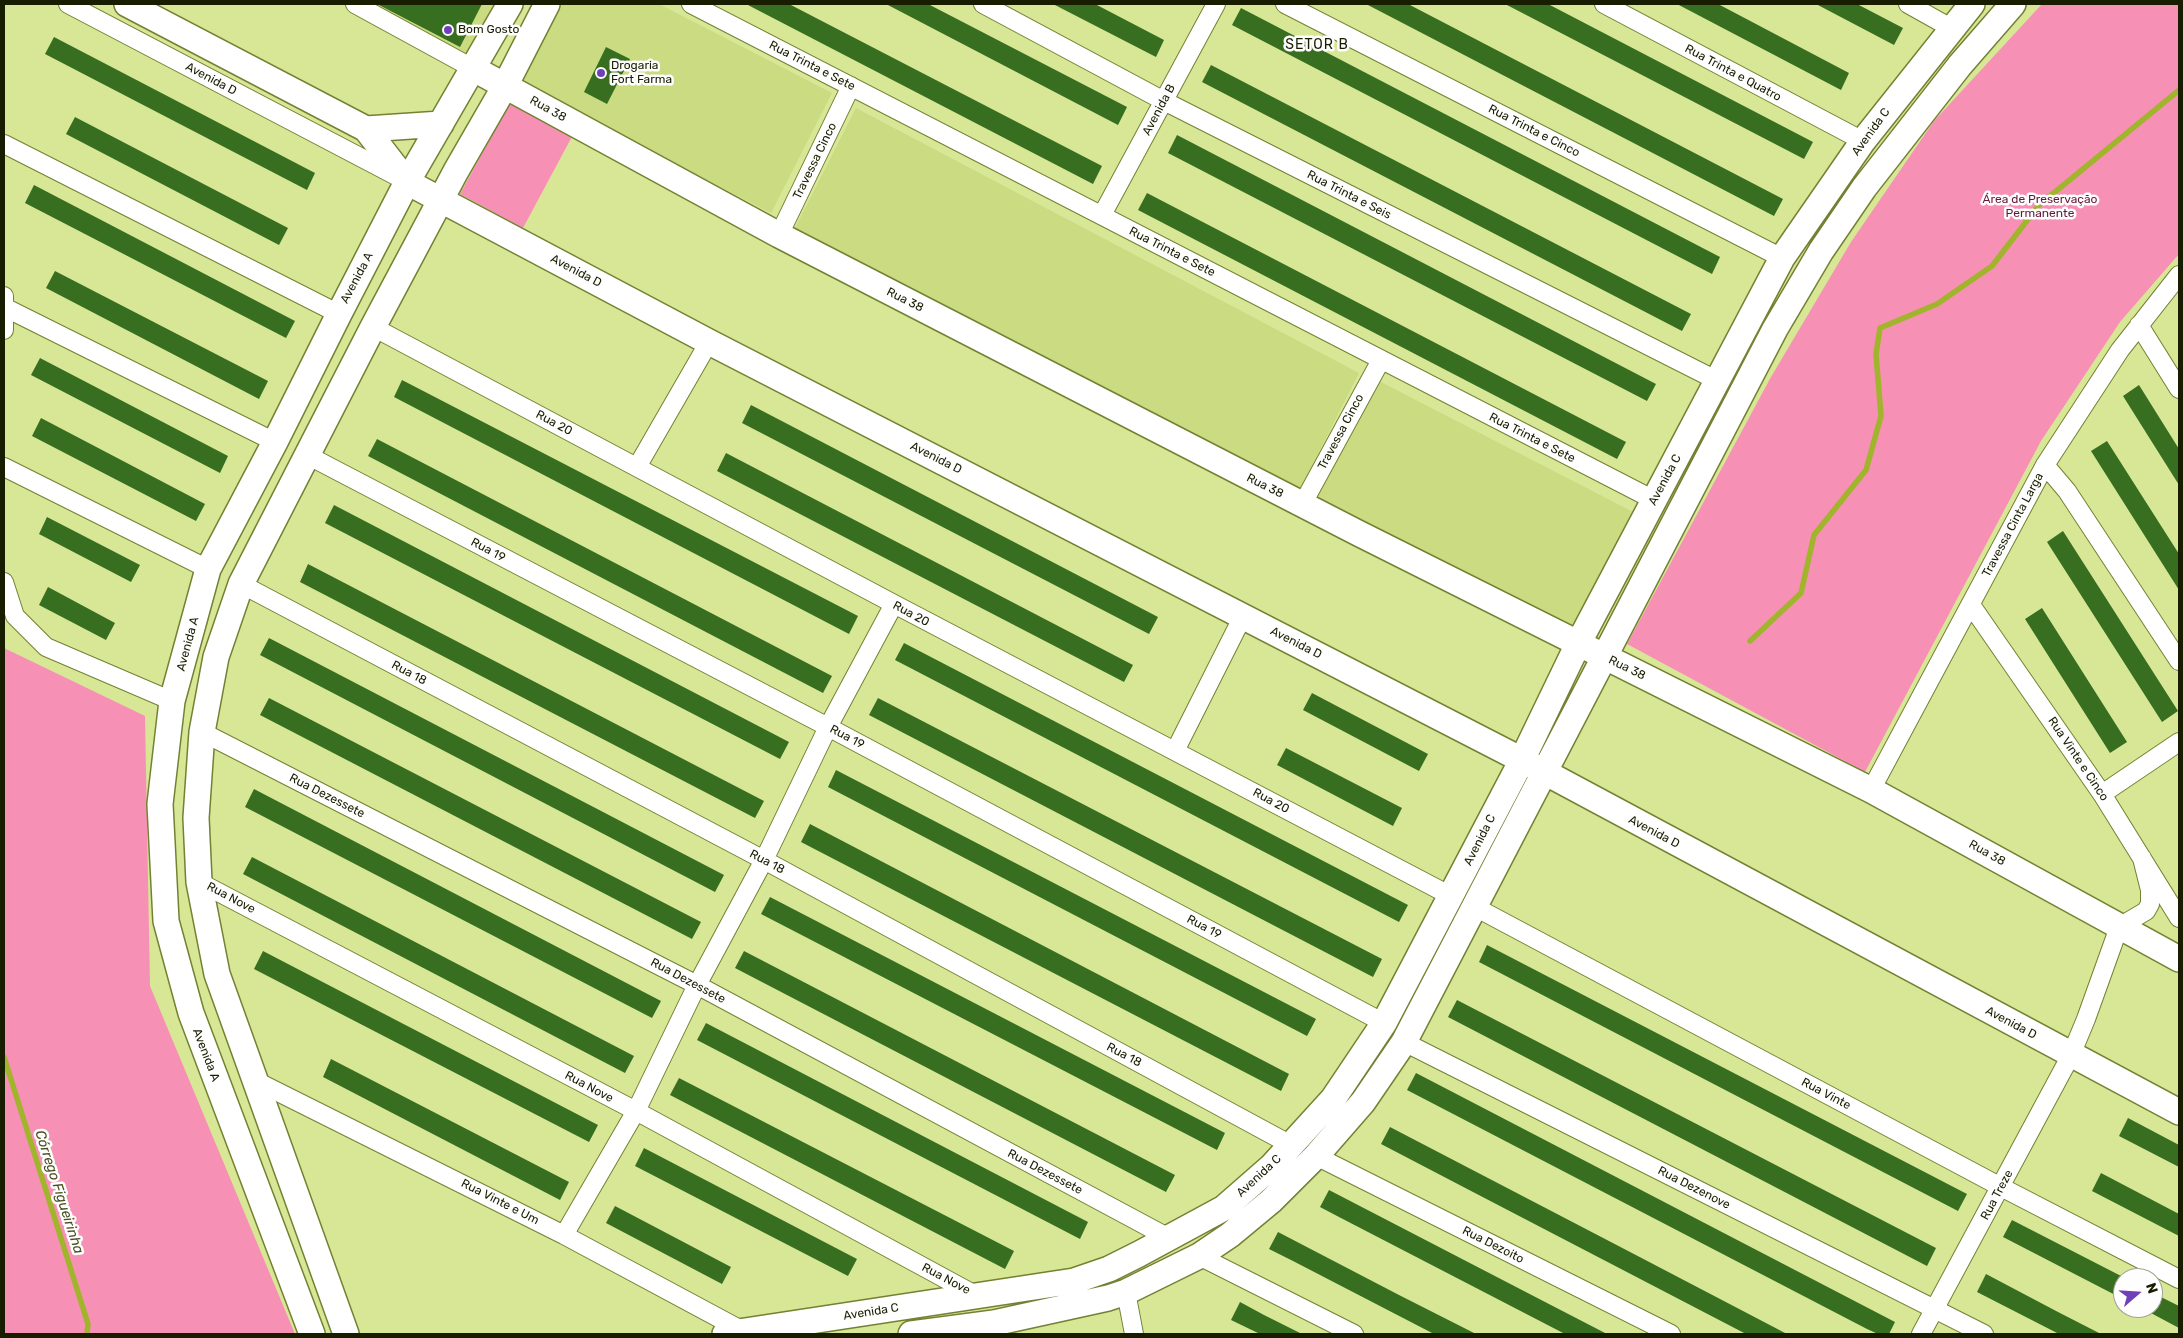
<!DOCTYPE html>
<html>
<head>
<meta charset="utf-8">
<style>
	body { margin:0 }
	#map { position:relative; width:2183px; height:1338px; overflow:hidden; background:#d7e796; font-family:Rubik,sans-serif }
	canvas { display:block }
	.frame { position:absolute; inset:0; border:5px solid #181d00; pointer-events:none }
	.north { position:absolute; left:2113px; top:1268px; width:50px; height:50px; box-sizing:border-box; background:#fefefe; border:1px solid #a2a498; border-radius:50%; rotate:71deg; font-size:14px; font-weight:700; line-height:20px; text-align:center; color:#181d00 }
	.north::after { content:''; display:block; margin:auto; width:18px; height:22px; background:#7040b8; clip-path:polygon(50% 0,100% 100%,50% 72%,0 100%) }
</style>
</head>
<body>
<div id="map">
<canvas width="2183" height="1338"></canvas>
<div class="frame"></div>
<div class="north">N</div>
</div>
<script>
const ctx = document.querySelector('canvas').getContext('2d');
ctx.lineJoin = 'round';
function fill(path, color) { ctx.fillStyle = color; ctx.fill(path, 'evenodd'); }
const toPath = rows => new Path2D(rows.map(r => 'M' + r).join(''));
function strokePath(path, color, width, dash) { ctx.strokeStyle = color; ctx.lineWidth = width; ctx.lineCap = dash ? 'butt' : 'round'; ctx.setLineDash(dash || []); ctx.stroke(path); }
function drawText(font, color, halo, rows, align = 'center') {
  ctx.font = font + ' Rubik,sans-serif'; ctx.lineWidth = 5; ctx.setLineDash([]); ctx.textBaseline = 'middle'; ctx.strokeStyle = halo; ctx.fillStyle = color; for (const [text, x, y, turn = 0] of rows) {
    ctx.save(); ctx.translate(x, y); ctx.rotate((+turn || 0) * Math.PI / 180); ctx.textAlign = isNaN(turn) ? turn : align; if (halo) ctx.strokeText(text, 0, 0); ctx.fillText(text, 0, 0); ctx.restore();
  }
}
const built = toPath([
	[367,4,501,4,474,59],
	[552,4,659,4,832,93,771,213,513,80],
	[856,108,1359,373,1298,493,795,228],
	[1377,380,1635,513,1574,633,1316,500]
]);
const green = toPath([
	[2042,4,2179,4,2179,254,2120,322,2041,441,1865,772,1627,644,1771,377,1851,242,1934,121],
	[513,97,575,131,523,228,460,194],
	[4,648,145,716,150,986,295,1334,4,1334]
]);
const stream = toPath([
	[1750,641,1801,593,1814,535,1866,470,1881,416,1876,354,1880,328,1937,304,1992,266,2039,205,2179,90],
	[4,1057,88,1324,87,1334]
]);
const building = toPath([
	[377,4,482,4,460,47],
	[746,4,789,4,1102,166,1093,184],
	[886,4,928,4,1127,107,1118,125],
	[1053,4,1095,4,1164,40,1156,57],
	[1366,4,1408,4,1783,199,1774,216],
	[1505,4,1548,4,1813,142,1804,159],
	[1677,4,1718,4,1849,73,1841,90],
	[1816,4,1857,4,1903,28,1894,45],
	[1241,8,1720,257,1712,274,1232,25],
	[54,37,315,173,307,190,45,54],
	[606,47,630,59,607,104,584,92],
	[1211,65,1691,314,1682,331,1202,82],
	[75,117,288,228,279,245,66,134],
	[1177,135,1656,384,1647,401,1168,153],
	[34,185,295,321,286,338,25,203],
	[1147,193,1626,442,1617,459,1138,210],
	[55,271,268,381,259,399,46,288],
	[40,358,228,456,220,473,31,375],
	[402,380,858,616,849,634,394,397],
	[2139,385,2179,449,2179,485,2123,396],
	[751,405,1158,617,1149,634,742,423],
	[41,418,205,504,196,521,32,436],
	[377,439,832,676,823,693,368,456],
	[2107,441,2179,554,2179,590,2091,451],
	[726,453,1133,665,1124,682,717,471],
	[334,505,789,742,780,759,325,523],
	[47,517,140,565,131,582,39,534],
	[2063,531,2178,711,2162,722,2047,542],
	[308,564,764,801,755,818,300,582],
	[48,587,115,623,106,640,39,605],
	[2042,608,2127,742,2110,753,2025,619],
	[269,638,724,875,715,892,260,655],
	[904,643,1408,905,1399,922,895,660],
	[1312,693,1428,754,1419,771,1303,710],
	[269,698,701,922,692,939,260,715],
	[878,698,1382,959,1373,977,869,715],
	[1286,748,1402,808,1393,826,1277,765],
	[836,770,1316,1019,1307,1036,828,787],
	[254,789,661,1001,652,1018,245,807],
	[810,824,1289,1074,1281,1091,801,842],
	[252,857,634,1056,625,1073,243,874],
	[770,897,1225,1133,1217,1150,761,914],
	[1487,945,1967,1194,1958,1211,1479,962],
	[263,951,598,1125,589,1142,254,969],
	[744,951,1175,1175,1166,1192,735,968],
	[1457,1000,1936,1248,1927,1266,1448,1017],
	[706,1023,1088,1222,1080,1239,697,1040],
	[331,1059,569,1182,560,1200,323,1077],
	[1416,1073,1895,1322,1889,1334,1878,1334,1867,1329,1407,1090],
	[679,1078,1014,1251,1005,1269,670,1095],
	[2128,1118,2179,1145,2179,1167,2119,1136],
	[1390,1127,1632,1253,1787,1334,1746,1334,1473,1192,1381,1144],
	[644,1148,857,1259,848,1276,635,1166],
	[2101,1173,2179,1214,2179,1236,2092,1191],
	[1329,1190,1547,1303,1607,1334,1565,1334,1339,1217,1320,1207],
	[615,1206,731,1267,722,1284,606,1223],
	[2012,1220,2123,1277,2123,1299,2003,1237],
	[1278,1232,1399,1295,1476,1334,1434,1334,1293,1261,1269,1249],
	[1986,1274,2058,1312,2101,1334,2059,1334,1977,1292],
	[2157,1295,2179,1306,2179,1328,2149,1312,2153,1308],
	[1240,1302,1264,1315,1302,1334,1260,1334,1231,1320]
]);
const street = toPath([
	[68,4,402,179],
	[355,4,474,69],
	[691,4,1654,500],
	[983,4,1164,101,1718,381],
	[1285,4,1782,258],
	[1604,4,1863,141],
	[1908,4,1951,28],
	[4,144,339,314],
	[1102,215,1216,4],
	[779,235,851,86],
	[4,307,275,442],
	[2139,325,2179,389],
	[373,327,894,604,1451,896],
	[4,330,4,296],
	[307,455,828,727,1384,1023],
	[2045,465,2067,491,2179,661],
	[4,467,208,569],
	[637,467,709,342],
	[1302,505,1381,360],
	[4,582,15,616,46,647,172,701],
	[241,584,764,860,1291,1145],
	[1971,605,2102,794,2179,918],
	[202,732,697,985,1169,1238],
	[1175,751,1243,616],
	[1871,790,2045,465,2120,350,2179,275],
	[2102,794,2179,742],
	[199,882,636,1111,977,1296],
	[1475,907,2001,1187,2179,1279],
	[1404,1042,1984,1334],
	[254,1080,564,1235,743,1331],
	[1316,1156,1671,1334],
	[564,1235,636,1111,697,985,764,860,828,727,894,604],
	[1199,1256,1354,1334],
	[1126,1292,1134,1334],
	[1921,1334,2071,1055,2086,1019,2119,927,2146,911,2150,904,2150,890,2142,858]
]);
const secondary = toPath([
	[127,4,366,129,407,182,709,342,1522,760,2179,1112],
	[474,69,779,235,1358,533,1871,790,2179,959],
	[366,129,441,124],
	[312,1334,191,1013,166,921,160,804,172,701,208,569,275,442,339,314,407,182,510,4],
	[346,1334,217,974,199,882,196,818,202,732,216,657,241,584,373,327,456,171,505,86,547,4],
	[725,1334,1074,1281,1109,1269,1139,1254,1224,1208,1272,1166,1333,1099,1384,1023,1522,760,1578,644,1782,258,1863,141,1972,4],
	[911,1334,994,1323,1108,1298,1126,1292,1199,1256,1230,1235,1271,1201,1316,1156,1363,1102,1404,1042,1775,329,1821,251,1864,188,1960,65,2013,4]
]);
const markers = [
	[448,30,5,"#7040b8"],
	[601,73,5,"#7040b8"]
];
const poiNames = [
	["Bom Gosto",458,30],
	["Drogaria",611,66],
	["Fort Farma",611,80]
];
const streetNames = [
	["Rua Trinta e Sete",812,66,27],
	["Rua Trinta e Quatro",1733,73,28],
	["Avenida D",211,79,28],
	["Rua 38",548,109,29],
	["Avenida B",1159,110,-62],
	["Rua Trinta e Cinco",1534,131,27],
	["Avenida C",1871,132,-54],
	["Travessa Cinco",815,161,-64],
	["Rua Trinta e Seis",1349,195,27],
	["Rua Trinta e Sete",1172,252,27],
	["Avenida D",576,271,28],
	["Avenida A",357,278,-62],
	["Rua 38",905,300,27],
	["Rua 20",554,423,28],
	["Travessa Cinco",1341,432,-62],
	["Rua Trinta e Sete",1532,438,27],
	["Avenida D",936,458,27],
	["Avenida C",1665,480,-62],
	["Rua 38",1265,486,27],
	["Travessa Cinta Larga",2013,525,-62],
	["Rua 19",488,550,28],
	["Rua 20",911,614,28],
	["Avenida D",1296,643,27],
	["Avenida A",188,644,-75],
	["Rua 38",1627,668,26],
	["Rua 18",409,673,28],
	["Rua 19",847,737,28],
	["Rua Vinte e Cinco",2078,759,56],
	["Rua Dezessete",327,796,27],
	["Rua 20",1271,801,28],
	["Avenida D",1654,832,28],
	["Avenida C",1480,840,-63],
	["Rua 38",1987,853,29],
	["Rua 18",767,862,28],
	["Rua Nove",231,898,28],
	["Rua 19",1204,927,28],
	["Rua Dezessete",688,981,28],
	["Avenida D",2011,1023,28],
	["Avenida A",206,1055,69],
	["Rua 18",1124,1055,28],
	["Rua Nove",589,1087,28],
	["Rua Vinte",1826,1094,28],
	["Rua Dezessete",1045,1172,28],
	["Avenida C",1259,1176,-43],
	["Rua Dezenove",1694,1188,27],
	["Rua Treze",1997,1195,-62],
	["Rua Vinte e Um",500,1202,27],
	["Rua Dezoito",1493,1245,27],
	["Rua Nove",946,1279,28],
	["Avenida C",871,1312,-9]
];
const parkNames = [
	["Área de Preservação",2040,200],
	["Permanente",2040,214]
];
const neighbourhoodNames = [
	["SETOR B",1317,45]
];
const waterNames = [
	["Córrego Figueirinha",59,1192,72]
];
fill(built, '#cadb82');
fill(green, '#f790b5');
strokePath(stream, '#a0b42c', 5.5);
fill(building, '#376e20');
strokePath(street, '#738132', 20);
strokePath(secondary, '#738132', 28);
strokePath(street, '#fff', 18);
strokePath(secondary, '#fff', 25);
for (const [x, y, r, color] of markers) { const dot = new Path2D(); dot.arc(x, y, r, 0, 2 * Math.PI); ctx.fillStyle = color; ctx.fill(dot); strokePath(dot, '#fefefe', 2); }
drawText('12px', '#181d00', '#fefefe', poiNames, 'left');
drawText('12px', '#181d00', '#fefefe', streetNames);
drawText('12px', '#64193a', '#fefefe', parkNames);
ctx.letterSpacing = '1px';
drawText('14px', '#181d00', '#fefefe', neighbourhoodNames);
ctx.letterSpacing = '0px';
drawText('italic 14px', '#474f1c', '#fefefe', waterNames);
</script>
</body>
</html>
